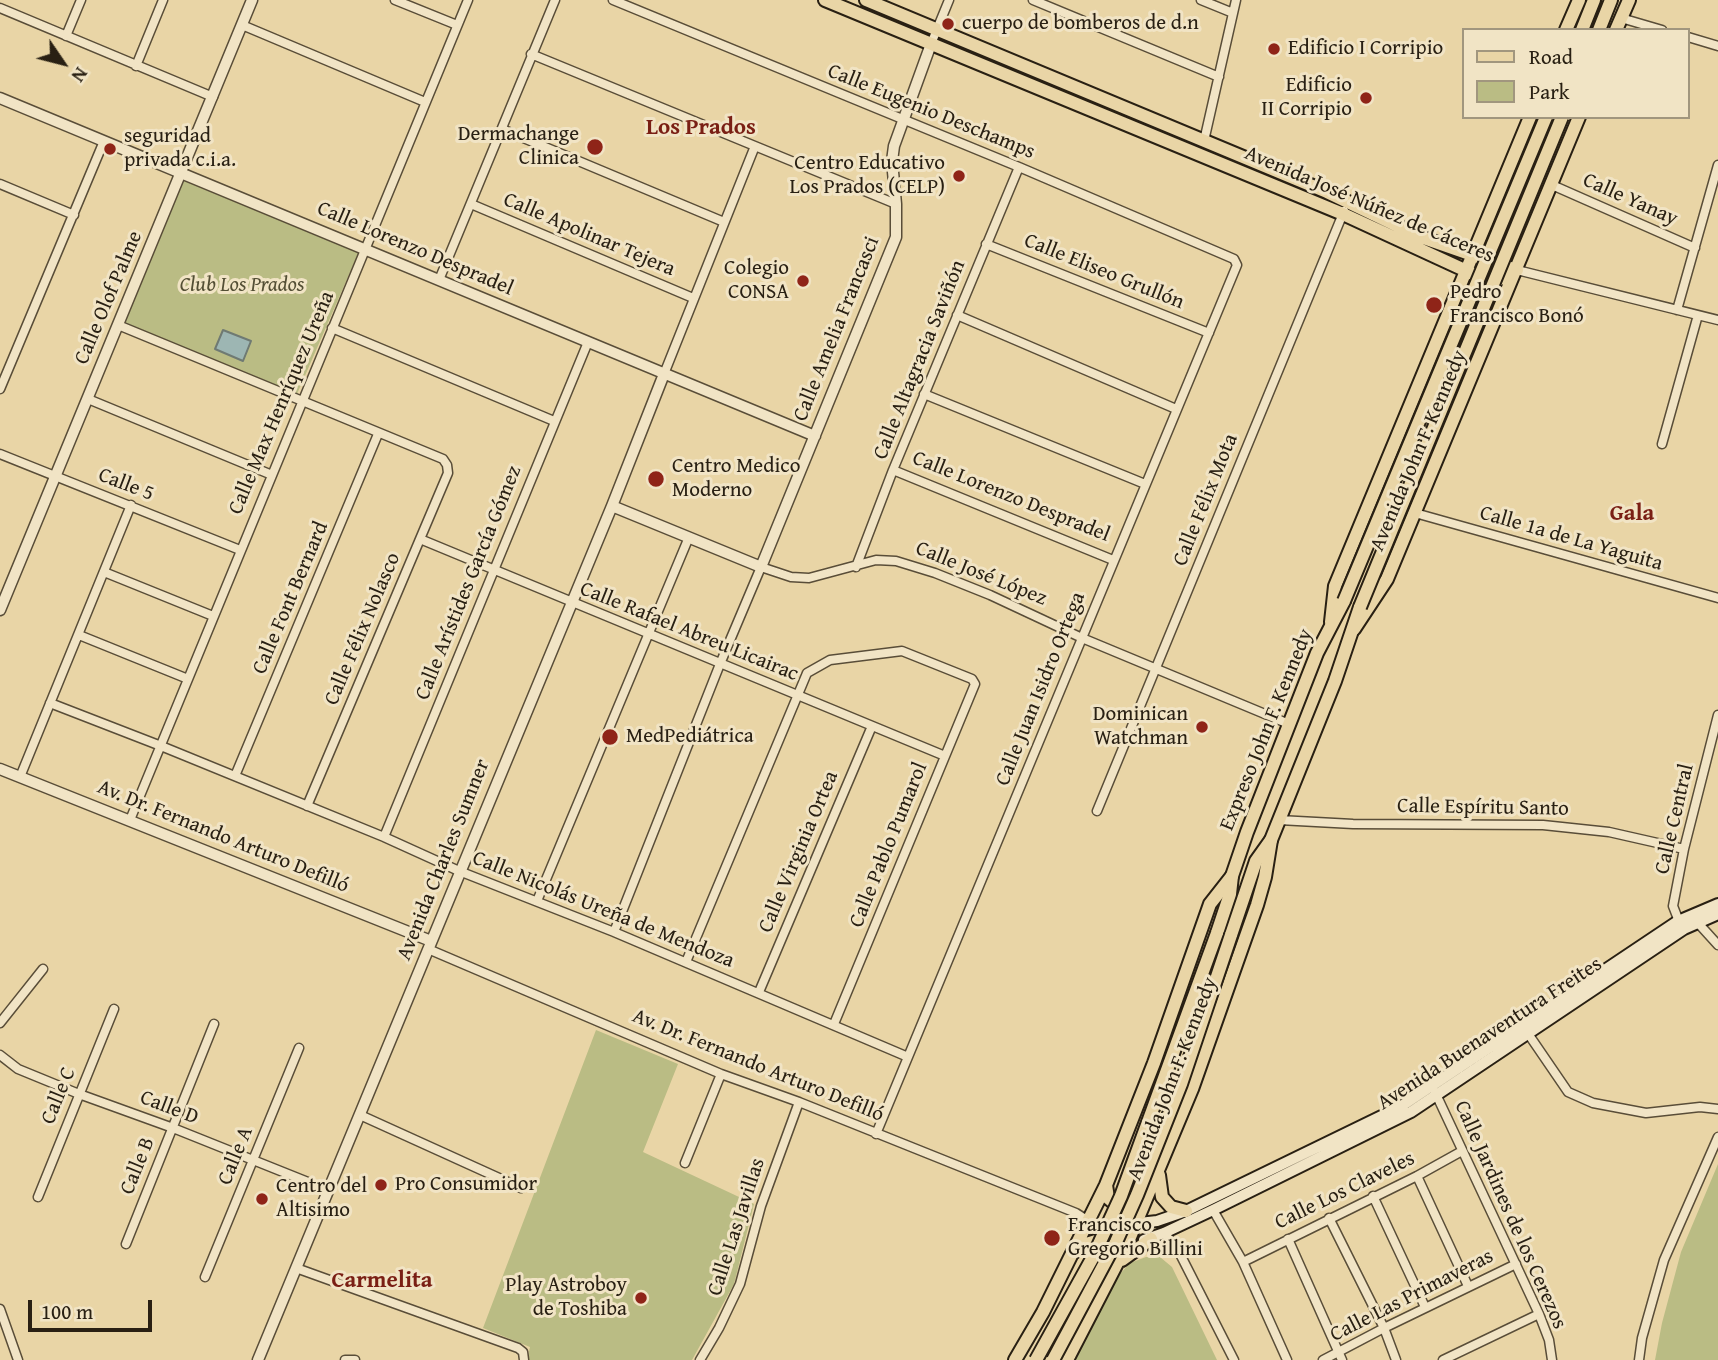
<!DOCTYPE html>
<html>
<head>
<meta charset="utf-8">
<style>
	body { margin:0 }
	#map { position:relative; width:1718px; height:1360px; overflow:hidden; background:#e9d5a6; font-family:"Gentium Book Plus",serif }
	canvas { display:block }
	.legend { position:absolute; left:1462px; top:28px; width:228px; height:91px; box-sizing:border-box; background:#f1e4c5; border:2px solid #a1967e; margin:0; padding:9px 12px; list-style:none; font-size:21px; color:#292013 }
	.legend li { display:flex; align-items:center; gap:14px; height:35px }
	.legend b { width:35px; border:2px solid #a1967e }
	.north { position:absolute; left:28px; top:28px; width:70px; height:70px; -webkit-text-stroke:5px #f1e4c5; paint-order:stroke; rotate:125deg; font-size:19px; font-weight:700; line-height:28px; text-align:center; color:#292013 }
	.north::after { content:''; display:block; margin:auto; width:24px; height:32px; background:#292013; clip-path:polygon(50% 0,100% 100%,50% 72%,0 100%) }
	.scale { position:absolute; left:28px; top:1300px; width:124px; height:32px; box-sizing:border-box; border:4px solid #292013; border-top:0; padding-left:9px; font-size:21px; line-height:24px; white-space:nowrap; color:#292013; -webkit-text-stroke:5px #f1e4c5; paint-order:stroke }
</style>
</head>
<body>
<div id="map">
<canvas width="1718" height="1360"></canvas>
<ul class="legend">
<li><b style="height:9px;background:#e9d5a6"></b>Road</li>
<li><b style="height:19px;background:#babc84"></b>Park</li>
</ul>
<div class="north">N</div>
<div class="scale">100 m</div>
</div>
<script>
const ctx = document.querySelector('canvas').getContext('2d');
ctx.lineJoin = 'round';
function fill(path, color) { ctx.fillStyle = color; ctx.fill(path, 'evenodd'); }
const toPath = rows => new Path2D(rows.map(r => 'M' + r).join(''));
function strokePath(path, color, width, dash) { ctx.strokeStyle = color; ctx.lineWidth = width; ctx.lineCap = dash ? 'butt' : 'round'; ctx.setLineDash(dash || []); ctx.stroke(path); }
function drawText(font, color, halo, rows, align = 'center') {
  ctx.font = font + ' "Gentium Book Plus",serif'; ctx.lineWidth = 6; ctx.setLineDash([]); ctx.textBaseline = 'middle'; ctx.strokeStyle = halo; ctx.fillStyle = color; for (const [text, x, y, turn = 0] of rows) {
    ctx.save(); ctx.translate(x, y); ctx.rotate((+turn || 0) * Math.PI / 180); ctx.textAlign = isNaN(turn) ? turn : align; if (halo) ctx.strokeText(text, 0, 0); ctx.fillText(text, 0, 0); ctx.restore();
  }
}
const green = toPath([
	[184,177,361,247,297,394,123,323],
	[596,1030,678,1064,643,1152,754,1204,734,1284,692,1360,527,1360,530,1347,483,1328],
	[1718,1164,1718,1360,1655,1360,1662,1323,1681,1252],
	[1146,1257,1160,1257,1172,1267,1217,1360,1073,1360,1118,1276,1130,1263]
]);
const water = toPath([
	[223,330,251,341,243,361,215,349,223,330]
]);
const minor = toPath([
	[395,0,457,25],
	[613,0,1019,167,1234,259,1237,265,876,1134],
	[1033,0,1219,77],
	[1201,0,1233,13],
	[0,8,213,97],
	[1621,18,1662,30],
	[242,25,425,102],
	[66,36,81,0],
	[1688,37,1718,46],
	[931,44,949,0],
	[531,54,896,204],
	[136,66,163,0],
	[502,129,724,222],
	[1204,141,1236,0],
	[0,184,74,215],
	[1552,185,1695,248],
	[471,204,693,298],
	[986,244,1209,333],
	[1517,270,1718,320],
	[439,280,555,0],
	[1677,310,1718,165],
	[957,315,1176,409],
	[118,325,443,459,447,465,448,473,420,539,307,806],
	[332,328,554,421],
	[664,374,755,146],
	[0,389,104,141],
	[924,394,1145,484],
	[88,399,272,475],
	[1662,444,1698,315],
	[0,454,240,550],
	[893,470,1113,560],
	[1415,513,1718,598],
	[420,539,945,756],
	[856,567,893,470,1019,167],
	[104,572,213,616],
	[79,635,188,679],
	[50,703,161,746,384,837,459,871,614,932,908,1057],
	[235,776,378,434],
	[20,777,131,505],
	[1097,811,1344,211],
	[130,820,468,0],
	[1279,820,1353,824,1543,825,1609,832,1684,849],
	[384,837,588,342],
	[537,901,689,537],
	[1698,923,1718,945],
	[1680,924,1673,906,1684,849,1718,715],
	[614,932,720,664,761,567,791,577,809,578,876,560,896,561,935,573,990,595,1082,638,1289,724],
	[428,949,721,1074,799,1102,1076,1213,1087,1220],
	[686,962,807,673,830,660,902,651,972,679,975,684,834,1024],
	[759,992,872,726],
	[0,1023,43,969],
	[1529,1035,1568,1092,1593,1103,1646,1113,1700,1107,1718,1109],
	[0,1055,18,1069,79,1094,173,1128,328,1190],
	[1435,1092,1539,1314,1549,1340,1552,1360],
	[360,1115,521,1188],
	[685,1163,721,1074],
	[1417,1176,1468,1286],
	[1373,1196,1425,1307],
	[38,1197,114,1009],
	[1213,1210,1243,1262,1287,1360],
	[1329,1218,1384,1328,1396,1360],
	[1164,1233,1178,1250,1234,1360],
	[1288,1239,1342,1360],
	[126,1244,214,1024],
	[1243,1262,1417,1176,1462,1151],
	[296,1268,518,1348,523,1352,524,1360],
	[205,1277,299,1048],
	[0,1309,18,1360],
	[345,1360,355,1360],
	[700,1360,719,1328,740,1284,761,1206,799,1102],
	[1323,1360,1384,1328,1516,1264],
	[1443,1360,1539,1314],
	[1639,1360,1642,1338,1664,1260,1718,1137]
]);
const tertiary = toPath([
	[0,98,815,436],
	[612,506,761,567,896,237,896,204,892,161,894,146,931,44],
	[0,610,252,0],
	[0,769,431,941],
	[258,1360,612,506,664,374]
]);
const secondary = toPath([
	[1087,1220,1114,1238,1124,1241],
	[1131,1224,1157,1221,1186,1211,1400,1107,1678,921,1718,904],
	[1144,1240,1164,1233,1213,1210,1411,1112,1684,929,1718,914]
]);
const primary = toPath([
	[825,0,1343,214,1484,279,1498,280,1517,270],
	[866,0,1327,192,1421,237,1510,268],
	[1566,30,1579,0],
	[1616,30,1629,0],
	[1331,622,1335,586,1530,117],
	[1354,629,1387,579,1579,117],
	[1159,1175,1162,1197,1171,1207,1186,1211],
	[1106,1185,1108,1198,1115,1204,1126,1207,1140,1204],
	[1073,1253,1083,1245,1096,1241,1107,1244,1114,1253,1114,1258],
	[1122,1260,1151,1239],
	[1015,1360,1043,1312,1106,1185,1154,1063,1210,904,1232,876],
	[1067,1360,1128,1242,1192,1089,1257,905,1265,877,1271,840]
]);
const trunk = toPath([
	[1582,30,1594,0],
	[1599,30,1611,0],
	[1217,933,1230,894,1232,876,1247,832,1317,653,1344,601],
	[1231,935,1256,861,1271,840,1335,681,1360,607]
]);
const trunkBridge = toPath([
	[1344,601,1546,117],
	[1360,607,1562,117],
	[1036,1360,1093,1257,1121,1196,1217,933],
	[1053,1360,1116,1242,1137,1195,1181,1084,1231,935]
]);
const markers = [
	[948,24,7,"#8f2418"],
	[1274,49,7,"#8f2418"],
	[1366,98,7,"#8f2418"],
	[595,147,9,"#8f2418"],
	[110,149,7,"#8f2418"],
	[959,176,7,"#8f2418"],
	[803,281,7,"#8f2418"],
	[1434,305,9,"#8f2418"],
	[656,479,9,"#8f2418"],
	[1202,727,7,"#8f2418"],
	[610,737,9,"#8f2418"],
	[381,1185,7,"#8f2418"],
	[262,1199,7,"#8f2418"],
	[1052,1238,9,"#8f2418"],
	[641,1298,7,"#8f2418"]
];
const poiNames = [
	["cuerpo de bomberos de d.n",962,24],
	["Edificio I Corripio",1288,49],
	["Edificio",1352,86,"right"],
	["II Corripio",1352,110,"right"],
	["Dermachange",579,135,"right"],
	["Clinica",579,159,"right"],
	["seguridad",124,137],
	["privada c.i.a.",124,161],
	["Centro Educativo",945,164,"right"],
	["Los Prados (CELP)",945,188,"right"],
	["Colegio",789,269,"right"],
	["CONSA",789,293,"right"],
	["Pedro",1450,293],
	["Francisco Bonó",1450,317],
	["Centro Medico",672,467],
	["Moderno",672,491],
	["Dominican",1188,715,"right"],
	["Watchman",1188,739,"right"],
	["MedPediátrica",626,737],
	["Pro Consumidor",395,1185],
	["Centro del",276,1187],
	["Altisimo",276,1211],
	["Francisco",1068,1226],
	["Gregorio Billini",1068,1250],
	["Play Astroboy",627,1286,"right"],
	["de Toshiba",627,1310,"right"]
];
const streetNames = [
	["Calle Eugenio Deschamps",931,112,22],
	["Calle Yanay",1630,200,24],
	["Avenida José Núñez de Cáceres",1369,205,23],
	["Calle Apolinar Tejera",589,235,23],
	["Calle Lorenzo Despradel",415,249,23],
	["Calle Eliseo Grullón",1104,272,22],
	["Calle Olof Palme",109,298,-67],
	["Calle Amelia Francasci",837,329,-68],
	["Calle Altagracia Saviñón",920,360,-68],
	["Calle Max Henríquez Ureña",282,403,-67],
	["Avenida John F. Kennedy",1419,451,-67],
	["Calle 5",126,485,21],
	["Calle Lorenzo Despradel",1011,497,22],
	["Calle Félix Mota",1206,500,-68],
	["Calle 1a de La Yaguita",1571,539,16],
	["Calle José López",981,574,22],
	["Calle Arístides García Gómez",469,583,-68],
	["Calle Font Bernard",291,598,-67],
	["Calle Félix Nolasco",363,629,-67],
	["Calle Rafael Abreu Licairac",689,632,22],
	["Calle Juan Isidro Ortega",1041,689,-68],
	["Expreso John F. Kennedy",1267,730,-68],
	["Calle Espíritu Santo",1483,808,1],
	["Calle Central",1675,819,-77],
	["Av. Dr. Fernando Arturo Defilló",223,837,22],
	["Calle Pablo Pumarol",889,845,-68],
	["Calle Virginia Ortea",799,852,-67],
	["Avenida Charles Sumner",444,860,-68],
	["Calle Nicolás Ureña de Mendoza",603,910,22],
	["Avenida Buenaventura Freites",1490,1034,-33],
	["Av. Dr. Fernando Arturo Defilló",758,1066,22],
	["Avenida John F. Kennedy",1173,1079,-69],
	["Calle C",59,1096,-68],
	["Calle D",169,1108,21],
	["Calle A",236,1156,-68],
	["Calle B",138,1166,-68],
	["Calle Los Claveles",1345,1191,-26],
	["Calle Jardines de los Cerezos",1510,1215,66],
	["Calle Las Javillas",737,1227,-72],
	["Calle Las Primaveras",1412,1296,-27]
];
const parkNames = [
	["Club Los Prados",242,286]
];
const neighbourhoodNames = [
	["Los Prados",701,128],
	["Gala",1632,514],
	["Carmelita",382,1281]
];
fill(green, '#babc84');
fill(water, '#9db6b3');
strokePath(water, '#6f7a73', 2);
strokePath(minor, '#594d38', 11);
strokePath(tertiary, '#594d38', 13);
strokePath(secondary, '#292013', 14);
strokePath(primary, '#292013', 16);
strokePath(trunk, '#292013', 16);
strokePath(minor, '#f1e4c5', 8);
strokePath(tertiary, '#f1e4c5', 10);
strokePath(secondary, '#f1e4c5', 10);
strokePath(primary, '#e9d5a6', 12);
strokePath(trunk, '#e9d5a6', 12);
strokePath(trunkBridge, '#292013', 16, []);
strokePath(trunkBridge, '#e9d5a6', 12);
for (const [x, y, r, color] of markers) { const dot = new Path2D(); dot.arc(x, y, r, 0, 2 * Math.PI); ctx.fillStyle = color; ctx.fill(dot); strokePath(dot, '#f1e4c5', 2.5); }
drawText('21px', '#292013', '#f1e4c5', poiNames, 'left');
drawText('21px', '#292013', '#f1e4c5', streetNames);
drawText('italic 21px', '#544f35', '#f1e4c5', parkNames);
drawText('bold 23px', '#7a1f14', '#f1e4c5', neighbourhoodNames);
</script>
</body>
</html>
